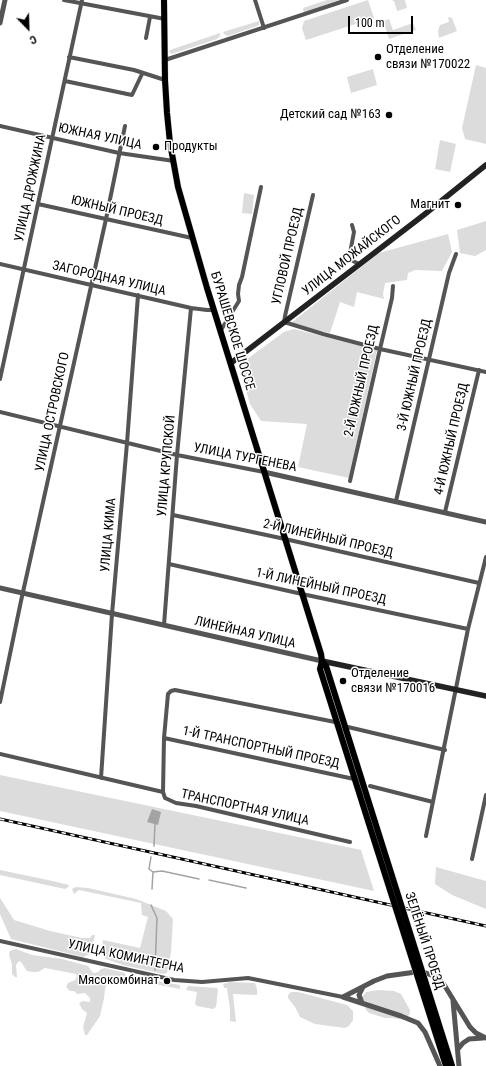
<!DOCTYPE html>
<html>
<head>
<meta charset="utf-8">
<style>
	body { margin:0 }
	#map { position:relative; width:486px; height:1066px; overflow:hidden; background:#fff; font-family:"Roboto Condensed",sans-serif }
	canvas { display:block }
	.north { position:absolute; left:8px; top:8px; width:40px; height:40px; -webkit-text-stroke:3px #fff; paint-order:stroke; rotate:157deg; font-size:11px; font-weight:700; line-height:16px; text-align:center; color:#000 }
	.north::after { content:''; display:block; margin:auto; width:14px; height:18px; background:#000; clip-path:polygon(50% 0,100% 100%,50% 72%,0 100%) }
	.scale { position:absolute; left:348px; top:16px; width:65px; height:18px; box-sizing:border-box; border:2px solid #000; border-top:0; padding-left:5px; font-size:12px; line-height:14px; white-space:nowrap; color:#000; -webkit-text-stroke:3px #fff; paint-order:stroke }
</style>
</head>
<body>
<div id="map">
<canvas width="486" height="1066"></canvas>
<div class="north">С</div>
<div class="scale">100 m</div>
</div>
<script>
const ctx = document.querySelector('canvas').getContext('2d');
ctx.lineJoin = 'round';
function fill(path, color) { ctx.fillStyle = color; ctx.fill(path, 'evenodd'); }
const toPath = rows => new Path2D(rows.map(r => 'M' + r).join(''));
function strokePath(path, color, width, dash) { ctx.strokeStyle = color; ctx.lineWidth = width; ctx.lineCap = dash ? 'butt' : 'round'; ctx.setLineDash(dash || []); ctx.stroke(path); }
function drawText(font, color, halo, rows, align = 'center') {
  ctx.font = font + ' "Roboto Condensed",sans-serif'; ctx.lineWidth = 3; ctx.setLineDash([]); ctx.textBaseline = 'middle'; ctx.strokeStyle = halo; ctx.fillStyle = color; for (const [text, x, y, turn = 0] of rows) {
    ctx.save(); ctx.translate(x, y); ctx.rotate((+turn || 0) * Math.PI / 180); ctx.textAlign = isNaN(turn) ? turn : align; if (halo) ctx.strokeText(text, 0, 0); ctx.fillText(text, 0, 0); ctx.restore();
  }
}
const green = toPath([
	[327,0,344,0,304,13,303,8],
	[368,0,374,18,306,40,302,28,304,21],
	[391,0,405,0,407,8,397,11,394,1],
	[448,17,452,18,457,31,439,38,438,31,440,25,449,22],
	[389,19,393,30,413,23,416,30,389,39,383,21],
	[259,21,259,25,257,26,228,36,224,34,223,32],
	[220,33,220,36,217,39,172,54,169,52,170,50],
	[476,65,486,68,486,144,465,139,462,128],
	[373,69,377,85,351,93,347,77],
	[440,140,456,144,450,172,435,169],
	[244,193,254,195,252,214,242,213],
	[486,221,486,250,475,256,460,253,457,230],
	[448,234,452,252,442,271,415,270,408,273,407,280,385,283,383,294,384,299,357,292,354,307,340,302,330,333,294,325,291,323,379,253],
	[294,329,377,350,349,478,298,467,307,424,261,421,250,404,239,365,284,332],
	[0,775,361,850,374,891,0,811],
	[436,867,486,881,486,909,452,895,435,884],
	[0,870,48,880,69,885,68,887,65,889,0,875],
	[76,887,88,888,136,899,166,911,173,919,171,952,167,973,163,974,123,965,106,959,102,953,103,940,140,948,148,917,142,915,141,903,79,890,74,894,72,889],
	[0,898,14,920,50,931,82,938,90,938,92,935,95,935,90,954,83,957,11,939,0,914],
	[16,949,32,955,62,959,88,966,93,973,98,972,101,969,105,968,125,973,127,980,125,981,114,979,108,980,105,989,104,998,100,1016,87,1035,85,1035,83,1027,87,1013,82,1009,79,1003,83,1001,90,1002,90,998,85,993,77,994,74,991,70,991,66,987,68,983,75,980,77,976,76,974,45,968,38,972,33,972,27,971,21,962,19,961,16,965,17,977,15,977,12,974,12,964,9,955,10,951],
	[156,981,180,985,180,989,154,984],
	[230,982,255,983,257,989,257,995,233,994,236,1022,230,1021,230,1009,227,988,224,988,223,984],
	[188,986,217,988,218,990,216,1007,213,1009,197,1006,195,1004,197,992,186,990],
	[378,990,394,991,401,994,410,1010,410,1014,404,1020,392,1018,385,1018,369,1013,366,1010,362,997,366,992],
	[291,992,298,992,347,1005,353,1011,353,1020,349,1026,345,1028,315,1024,300,1017,295,1007,288,998,288,995]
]);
const water = toPath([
	[152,809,161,812,158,825,147,822]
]);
const stream = toPath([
	[154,846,155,824],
	[151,857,149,869,153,872,152,889],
	[153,872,162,871,199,879],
	[209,880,246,888],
	[151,905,157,918,155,970]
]);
const minor = toPath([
	[64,0,165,19],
	[255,0,264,28],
	[146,38,150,17],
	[69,57,134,70,165,80],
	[165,60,347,0],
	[65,81,132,95,142,74],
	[0,126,119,153,174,161],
	[313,195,285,316,284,322,323,334,380,349,486,372],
	[38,204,192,238],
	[352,225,354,232,350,253,353,261,359,264],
	[0,264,191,308,207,310,214,310],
	[221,330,239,301,238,294,239,285,242,277,261,187],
	[0,379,82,0],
	[0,412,177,455,264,472],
	[350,481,380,349,392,298,393,286],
	[396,501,449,273,456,254],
	[445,512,479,370],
	[173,515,285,539,479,583],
	[169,564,302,594,468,629],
	[164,625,177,455,191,308],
	[0,702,21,601,106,219,125,126],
	[345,727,348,727,445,750],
	[164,738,354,779],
	[0,754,163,792,165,798,176,803,196,806,350,842],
	[101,778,112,614,127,443,138,295],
	[370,786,433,802],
	[163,792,164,738,168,694,171,691,175,690,335,722,337,722],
	[426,836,468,629,486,557],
	[472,859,486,795],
	[0,941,174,980,202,982,248,978,343,997]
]);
const tertiary = toPath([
	[0,23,5,0],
	[264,472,486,522],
	[0,588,322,661],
	[343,997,374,981,387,976,416,972,426,973,436,977,443,983,470,1027,476,1033,486,1038],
	[343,997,401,1016,418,1023,425,1032,440,1066],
	[453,1001,459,1066],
	[362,1003,359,995,363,987],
	[458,1049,463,1043,469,1039,483,1038]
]);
const secondary = toPath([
	[231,363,425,214,486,165],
	[322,661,486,696]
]);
const primary = toPath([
	[164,0,165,80,167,113,170,143,178,187,207,288,321,654,322,661,320,669,369,824],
	[322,661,326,666,375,822]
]);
const rail = toPath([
	[0,819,486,926]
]);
const primaryBridge = toPath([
	[375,822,452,1066],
	[369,824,446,1066]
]);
const markers = [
	[378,57,4,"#000"],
	[389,115,4,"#000"],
	[156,147,4,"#000"],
	[458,205,4,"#000"],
	[343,681,4,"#000"],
	[167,981,4,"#000"]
];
const poiNames = [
	["Отделение",386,50],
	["связи №170022",386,65],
	["Детский сад №163",381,115,"right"],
	["Продукты",164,147],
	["Магнит",450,205,"right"],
	["Отделение",351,674],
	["связи №170016",351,689],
	["Мясокомбинат",159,981,"right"]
];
const streetNames = [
	["ЮЖНАЯ УЛИЦА",100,137,12],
	["УЛИЦА ДРОЖЖИНА",31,188,-78],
	["ЮЖНЫЙ ПРОЕЗД",117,211,13],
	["УГЛОВОЙ ПРОЕЗД",288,256,-77],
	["УЛИЦА МОЖАЙСКОГО",352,256,-38],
	["ЗАГОРОДНАЯ УЛИЦА",109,279,13],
	["БУРАШЕВСКОЕ ШОССЕ",232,331,73],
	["3-Й ЮЖНЫЙ ПРОЕЗД",415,375,-77],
	["2-Й ЮЖНЫЙ ПРОЕЗД",362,381,-77],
	["УЛИЦА ОСТРОВСКОГО",53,412,-78],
	["4-Й ЮЖНЫЙ ПРОЕЗД",452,439,-77],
	["УЛИЦА ТУРГЕНЕВА",245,458,11],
	["УЛИЦА КРУПСКОЙ",167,466,-85],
	["УЛИЦА КИМА",109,535,-85],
	["2-Й ЛИНЕЙНЫЙ ПРОЕЗД",328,539,13],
	["1-Й ЛИНЕЙНЫЙ ПРОЕЗД",321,587,12],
	["ЛИНЕЙНАЯ УЛИЦА",245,633,13],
	["1-Й ТРАНСПОРТНЫЙ ПРОЕЗД",261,748,12],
	["ТРАНСПОРТНАЯ УЛИЦА",245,808,12],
	["ЗЕЛЁНЫЙ ПРОЕЗД",424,941,72],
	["УЛИЦА КОМИНТЕРНА",126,957,12]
];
fill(green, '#dcdcdc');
fill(water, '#a3a3a3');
strokePath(stream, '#a3a3a3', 1.5);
strokePath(primary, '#dbdbdb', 7);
strokePath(minor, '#555', 4);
strokePath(tertiary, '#555', 5);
strokePath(secondary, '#222', 5.5);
strokePath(primary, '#000', 6);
strokePath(rail, '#000', 3);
strokePath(rail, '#fff', 1.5, [4.5]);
strokePath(primaryBridge, '#dbdbdb', 7, []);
strokePath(primaryBridge, '#000', 6);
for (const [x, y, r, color] of markers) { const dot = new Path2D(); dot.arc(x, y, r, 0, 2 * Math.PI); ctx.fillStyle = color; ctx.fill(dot); strokePath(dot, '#fff', 1.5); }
drawText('13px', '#000', '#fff', poiNames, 'left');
drawText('13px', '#000', '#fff', streetNames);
</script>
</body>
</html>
